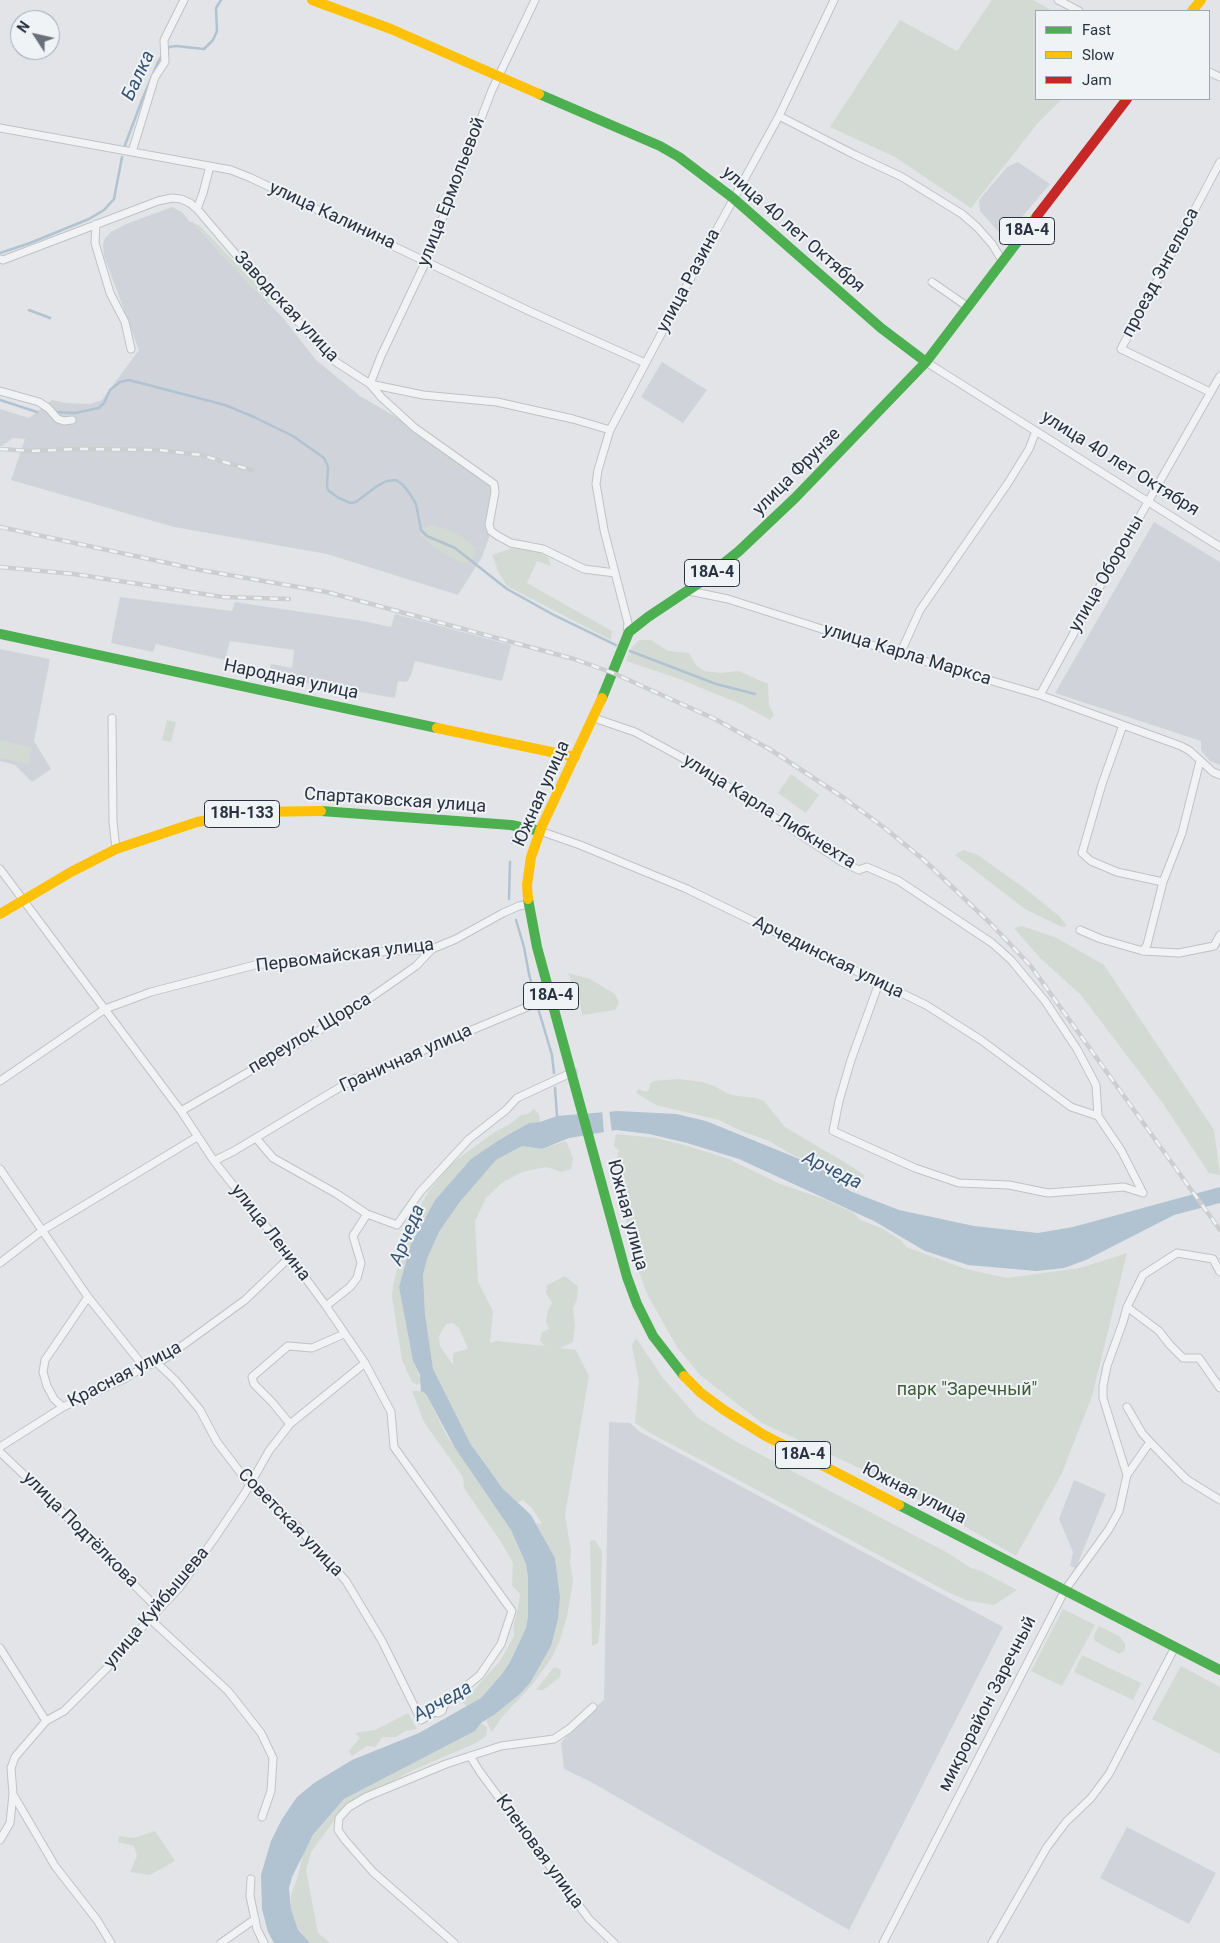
<!DOCTYPE html>
<html>
<head>
<meta charset="utf-8">
<style>
	body { margin:0 }
	#map { position:relative; width:1220px; height:1943px; overflow:hidden; background:#e2e4e7; font-family:Roboto,sans-serif }
	canvas { display:block }
	.legend { position:absolute; left:1035px; top:10px; width:175px; height:90px; box-sizing:border-box; background:#f0f3f6; border:1px solid #a0a6ad; margin:0; padding:6px 9px; list-style:none; font-size:15px; color:#293240 }
	.legend li { display:flex; align-items:center; gap:10px; height:25px }
	.legend b { width:25px; border:1px solid #a0a6ad }
	.north { position:absolute; left:10px; top:10px; width:50px; height:50px; box-sizing:border-box; background:#f0f3f6; border:1px solid #a0a6ad; border-radius:50%; rotate:305deg; font-size:14px; font-weight:700; line-height:20px; text-align:center; color:#293240 }
	.north::after { content:''; display:block; margin:auto; width:18px; height:22px; background:#6a707a; clip-path:polygon(50% 0,100% 100%,50% 72%,0 100%) }
</style>
</head>
<body>
<div id="map">
<canvas width="1220" height="1943"></canvas>
<ul class="legend">
<li><b style="height:6px;background:#4caf50"></b>Fast</li>
<li><b style="height:6px;background:#ffc107"></b>Slow</li>
<li><b style="height:6px;background:#c62828"></b>Jam</li>
</ul>
<div class="north">N</div>
</div>
<script>
const ctx = document.querySelector('canvas').getContext('2d');
ctx.lineJoin = 'round';
function fill(path, color) { ctx.fillStyle = color; ctx.fill(path, 'evenodd'); }
const toPath = rows => new Path2D(rows.map(r => 'M' + r).join(''));
function strokePath(path, color, width, dash) { ctx.strokeStyle = color; ctx.lineWidth = width; ctx.lineCap = dash ? 'butt' : 'round'; ctx.setLineDash(dash || []); ctx.stroke(path); }
function drawText(font, color, halo, rows, align = 'center') {
  ctx.font = font + ' Roboto,sans-serif'; ctx.lineWidth = 4; ctx.setLineDash([]); ctx.textBaseline = 'middle'; ctx.strokeStyle = halo; ctx.fillStyle = color; for (const [text, x, y, turn = 0] of rows) {
    ctx.save(); ctx.translate(x, y); ctx.rotate((+turn || 0) * Math.PI / 180); ctx.textAlign = isNaN(turn) ? turn : align; if (halo) ctx.strokeText(text, 0, 0); ctx.fillText(text, 0, 0); ctx.restore();
  }
}
const built = toPath([
	[1018,162,1050,184,1004,238,980,211,979,200,1007,167],
	[172,207,182,212,190,222,193,222,225,258,283,318,316,360,360,396,403,421,490,484,493,489,485,530,491,532,482,557,458,595,327,554,174,527,11,480,25,439,13,438,2,446,0,446,0,409,29,418,52,400,66,403,90,404,102,400,139,350,104,256,103,245,105,238,111,232,126,224],
	[662,362,707,390,683,423,641,397],
	[1154,522,1220,562,1220,765,1210,761,1201,750,1201,741,1055,693],
	[120,597,232,611,235,602,363,621,391,627,395,614,511,645,502,681,415,661,411,675,407,682,398,681,395,698,268,676,271,664,292,668,294,650,230,641,225,660,156,644,153,652,111,643],
	[0,649,50,659,34,741,51,769,32,782,15,765,0,761],
	[609,1422,630,1423,640,1432,1003,1627,849,1930,591,1782,564,1769,561,1743,580,1721,604,1700],
	[1074,1480,1106,1494,1076,1568,1070,1566,1073,1552,1059,1519],
	[1127,1827,1216,1873,1189,1924,1100,1878]
]);
const green = toPath([
	[992,0,1033,0,1053,11,1036,11,1036,99,1062,99,1037,124,971,208,895,157,830,127,900,20,957,51],
	[195,224,199,225,271,300,268,302,225,258],
	[430,524,449,530,464,538,476,548,474,557,464,564,432,546,420,535,423,529],
	[512,548,538,552,548,557,551,566,537,561,527,583,612,631,611,640,507,586,499,573,492,555],
	[639,640,651,640,668,651,689,653,696,665,704,671,720,673,739,671,768,684,769,705,774,715,770,720,743,705,677,678,626,661,632,647],
	[167,720,176,722,171,742,162,740],
	[0,740,32,748,28,764,0,758],
	[791,774,819,795,806,813,778,793],
	[963,850,978,855,1028,891,1059,916,1067,926,1062,927,1025,909,955,855],
	[1022,926,1057,938,1104,965,1214,1130,1220,1175,1209,1173,1162,1102,1081,995,1040,958,1014,928],
	[568,973,590,979,615,994,619,1003,615,1010,582,1015,580,1001],
	[679,1079,702,1082,714,1086,731,1095,755,1098,764,1101,785,1127,854,1168,865,1176,861,1179,849,1178,793,1155,769,1141,739,1130,719,1120,656,1105,636,1093,638,1089,646,1092,649,1090,650,1083,654,1081],
	[534,1109,539,1114,540,1122,529,1123,499,1140,471,1160,435,1200,411,1244,399,1287,413,1361,422,1382,417,1385,412,1382,402,1360,392,1297,393,1285,401,1256,403,1239,420,1212,420,1206,429,1191,451,1164,496,1131,509,1125,521,1115,528,1114],
	[616,1134,656,1138,684,1145,729,1159,780,1184,824,1199,852,1212,861,1220,883,1229,902,1241,906,1247,966,1269,1007,1278,1080,1268,1127,1253,1092,1396,1062,1473,1016,1556,879,1477,762,1423,700,1375,677,1347,647,1294,630,1246,617,1160,618,1152,620,1152,614,1146],
	[566,1141,573,1158,571,1169,561,1172,547,1167,531,1170,522,1172,503,1182,486,1198,475,1221,478,1282,493,1311,490,1343,496,1341,545,1346,540,1341,542,1332,549,1329,546,1322,548,1310,552,1303,546,1293,547,1285,565,1276,578,1287,577,1299,573,1308,575,1326,573,1342,560,1348,576,1350,589,1376,565,1515,571,1551,570,1562,573,1581,567,1616,560,1640,551,1659,532,1685,502,1717,492,1732,486,1721,520,1694,560,1597,555,1559,536,1523,542,1524,532,1508,523,1500,517,1503,503,1489,470,1443,449,1403,433,1369,425,1314,423,1275,427,1259,439,1232,459,1203,496,1160,522,1146,542,1149],
	[453,1323,459,1328,468,1349,453,1353,453,1365,440,1346,439,1336,446,1324],
	[636,1338,663,1378,698,1418,735,1441,948,1553,971,1568,981,1571,1017,1590,994,1605,966,1600,950,1593,652,1434,635,1423,639,1381,632,1346],
	[412,1391,421,1391,426,1394,447,1436,511,1530,526,1564,528,1577,528,1616,526,1628,510,1662,502,1674,481,1698,467,1706,462,1702,463,1699,473,1691,500,1661,514,1636,514,1623,518,1609,520,1594,512,1585,513,1563,501,1542,464,1488,463,1477,424,1422],
	[595,1540,602,1551,600,1627,598,1643,592,1646,590,1541],
	[1063,1609,1095,1625,1062,1686,1031,1671],
	[1099,1626,1119,1636,1125,1643,1125,1650,1119,1654,1095,1641,1094,1635],
	[1082,1655,1141,1683,1133,1700,1074,1672],
	[1181,1666,1220,1687,1220,1754,1152,1719],
	[554,1667,561,1670,560,1677,543,1690,536,1690],
	[408,1713,417,1729,405,1731,396,1737,383,1737,375,1747,367,1746,352,1756,349,1751,360,1738,355,1733,375,1730],
	[481,1723,487,1727,486,1736,476,1743,413,1770,373,1792,359,1796,345,1806,311,1852,306,1870,318,1933,330,1943,310,1943,298,1930,291,1909,291,1895,297,1879,303,1854,313,1836,344,1799,475,1731],
	[155,1831,175,1861,150,1875,130,1872,137,1856,134,1846,118,1842,119,1836,134,1838]
]);
const water = toPath([
	[618,1111,676,1114,706,1121,819,1167,850,1191,899,1210,974,1226,1038,1233,1073,1227,1220,1187,1220,1203,1174,1215,1086,1260,1064,1268,1037,1271,968,1265,925,1251,874,1221,739,1159,687,1143,649,1134,616,1130,569,1138,542,1149,522,1146,496,1160,459,1203,439,1232,427,1259,423,1275,425,1314,433,1369,470,1443,503,1489,531,1515,555,1558,560,1597,558,1619,551,1646,530,1683,520,1694,494,1715,481,1723,475,1731,344,1799,313,1835,292,1877,289,1888,291,1909,298,1930,310,1943,274,1943,268,1932,262,1909,261,1875,271,1841,282,1819,297,1797,314,1783,352,1760,419,1733,481,1698,502,1674,510,1662,526,1628,528,1616,528,1577,526,1564,511,1530,455,1448,426,1394,421,1391,420,1375,413,1361,399,1287,411,1244,435,1200,471,1159,499,1140,529,1123,540,1122,557,1116]
]);
const pier = toPath([
	[602,1109,609,1109,612,1133,604,1134]
]);
const stream = toPath([
	[167,50,169,47,176,46,204,49,213,40,217,31,216,8,221,0],
	[125,145,142,100,158,62,162,56],
	[0,253,30,243,89,219,104,210,114,199,122,157],
	[29,310,50,318],
	[0,400,37,412],
	[54,412,75,413,99,408,104,403,110,390,120,382,129,380,225,405,254,417,293,436,324,458,328,467,327,486,328,490,337,497,350,503,356,502,377,486,387,481,396,480,403,485,410,494,416,504,421,530,427,536,455,548,507,589,552,614,616,645],
	[630,651,716,684,755,694],
	[512,843,512,838],
	[509,899,510,862],
	[516,920,524,947,529,974,535,997],
	[538,1008,552,1055,554,1073],
	[555,1088,557,1116]
]);
const street = toPath([
	[535,0,492,90,426,261,381,356,370,384,382,398,415,428,494,484,495,492,489,525,491,531,498,536,511,543,543,549,584,569,615,573],
	[1058,0,1079,11],
	[1209,72,1220,77],
	[779,116,855,155,902,177,962,214,977,227,992,244,1003,262],
	[0,128,231,170,251,178,529,311,645,363],
	[132,152,155,77,165,62,164,40,184,0],
	[197,209,203,193,210,166],
	[96,224,95,243,110,293,125,322,131,349],
	[0,259,3,260,158,201,172,198,181,199,190,203,197,209,244,264,336,362,370,384,423,395,497,402,573,419,610,430],
	[932,282,968,307],
	[926,362,1220,547],
	[0,391,39,402,48,408,58,419,64,421,72,420],
	[1210,392,1121,349,1220,162],
	[689,591,728,599,900,654,1040,695,1181,746,1190,751,1213,772,1220,775],
	[627,634,628,623,604,530,596,484,598,470,610,430,711,240,779,116,834,0],
	[900,654,920,610,1008,483,1029,449,1036,431],
	[1040,695,1087,609,1220,376],
	[112,718,113,822,116,849],
	[594,718,635,732,692,763,842,862,859,870,867,867,899,881,992,943,1011,960,1045,1001,1077,1049,1096,1085,1098,1116,1121,1150,1143,1193],
	[1123,725,1102,784,1082,853,1091,861,1117,872,1163,882],
	[540,831,580,845,687,889,926,1005,981,1040,1071,1107,1098,1116],
	[0,869,181,1111,214,1161,287,1253,326,1306,365,1363,391,1412,394,1447,512,1611,501,1644,480,1675,444,1705,442,1711,438,1713,435,1712,421,1720,382,1641,346,1581,295,1524,250,1485,217,1442,200,1410,175,1380,157,1363],
	[1080,930,1101,939,1143,951,1179,953,1214,946,1220,935],
	[1143,951,1147,945,1163,882,1182,833,1200,761],
	[879,983,851,1060,839,1101,833,1131,915,1168,959,1183,1009,1185,1048,1193,1124,1187,1143,1193],
	[0,1081,105,1009,151,992,255,965,361,953,432,949,456,939,503,913,519,906,528,904],
	[181,1111,304,1040,360,1005,416,966,432,949],
	[256,1138,273,1158,337,1194,367,1214,397,1225,420,1192,469,1139,506,1110,517,1098,573,1072],
	[214,1161,234,1151,352,1080,551,997],
	[0,1169,88,1297,144,1367],
	[0,1263,43,1230,197,1137],
	[326,1306,350,1287,357,1278,361,1263,353,1236,367,1214],
	[1127,1307,1159,1331,1170,1345,1183,1358,1199,1358,1220,1388],
	[63,1407,54,1399,47,1386,43,1372,45,1360,88,1297],
	[1127,1407,1142,1433,1150,1442],
	[290,1424,272,1402,254,1384,252,1377,288,1346,312,1348,344,1334],
	[0,1447,63,1407,124,1379,144,1367,164,1359,245,1300,290,1257],
	[0,1452,41,1491,158,1609],
	[1127,1475,1103,1398,1103,1386,1107,1366,1123,1322,1127,1307,1143,1275,1177,1253,1213,1259,1220,1272],
	[150,1619,228,1691,261,1733,273,1758,271,1791,262,1817],
	[0,1648,46,1721],
	[470,1756,480,1772,589,1919,614,1943],
	[14,1796,55,1866,97,1920,111,1943],
	[0,1840,10,1823,13,1794,11,1768,15,1757,46,1721,64,1711,110,1665,135,1635,179,1588,214,1539,245,1493,269,1451,290,1424,365,1363],
	[251,1879,250,1896,257,1929,264,1943],
	[221,1943,255,1919],
	[454,1943,373,1872,345,1840,338,1830,339,1818,349,1807,366,1797,446,1764,501,1746,554,1739,569,1729,593,1707],
	[883,1943,1065,1590,1109,1529,1119,1511,1127,1475,1150,1442,1186,1479,1220,1500],
	[992,1943,1047,1847,1066,1822,1091,1798,1109,1774,1175,1647]
]);
const fast = toPath([
	[539,94,660,146,679,157,733,198,881,328,926,362],
	[0,634,437,728],
	[602,698,629,632,648,617,702,581,739,551,795,498,926,362,1037,216],
	[321,811,511,825,540,831],
	[528,899,537,947,627,1277,637,1304,653,1336,684,1376],
	[899,1505,1220,1670]
]);
const slow = toPath([
	[312,0,391,29,539,94],
	[1192,11,1201,0],
	[437,728,575,757],
	[528,899,527,885,531,857,542,826,602,698],
	[0,914,71,872,116,849,197,822,253,812,321,811],
	[684,1376,701,1393,724,1410,764,1435,899,1505]
]);
const jam = toPath([
	[1037,216,1127,99]
]);
const rail = toPath([
	[0,449,30,451,78,449,159,450,201,455,251,470],
	[0,527,200,570,327,592,574,659,613,673,715,719,771,750,844,798,886,829,925,861,990,923,1030,965,1220,1230],
	[0,567,74,574,223,597,289,599]
]);
const shields = [
	[1027,231,55],
	[712,573,55],
	[242,814,75],
	[551,996,55],
	[803,1455,55]
];
const shieldNames = [
	["18А-4",1027,231],
	["18А-4",712,573],
	["18Н-133",242,814],
	["18А-4",551,996],
	["18А-4",803,1455]
];
const streetNames = [
	["улица Ермольевой",452,192,-69],
	["улица Калинина",332,216,25],
	["улица 40 лет Октября",793,230,41],
	["проезд Энгельса",1161,273,-62],
	["улица Разина",689,281,-62],
	["Заводская улица",286,307,47],
	["улица 40 лет Октября",1120,464,32],
	["улица Фрунзе",797,472,-45],
	["улица Обороны",1107,574,-60],
	["улица Карла Маркса",907,655,17],
	["Народная улица",291,680,12],
	["Южная улица",542,794,-66],
	["Спартаковская улица",395,801,4],
	["улица Карла Либкнехта",769,812,32],
	["Первомайская улица",345,956,-7],
	["Арчединская улица",828,958,26],
	["переулок Щорса",310,1034,-31],
	["Граничная улица",406,1059,-24],
	["Южная улица",627,1215,75],
	["улица Ленина",270,1233,52],
	["Красная улица",125,1375,-27],
	["Южная улица",914,1494,27],
	["Советская улица",290,1523,46],
	["улица Подтёлкова",80,1530,45],
	["улица Куйбышева",157,1608,-50],
	["микрорайон Заречный",988,1704,-63],
	["Кленовая улица",539,1852,54]
];
const parkNames = [
	["парк \"Заречный\"",967,1390]
];
const waterNames = [
	["Балка",139,76,-65],
	["Арчеда",832,1171,26],
	["Арчеда",408,1235,-68],
	["Арчеда",443,1702,-29]
];
fill(built, '#d0d4da');
fill(green, '#d3dad3');
fill(water, '#b1c2d1');
fill(pier, '#e2e4e7');
strokePath(stream, '#b1c2d1', 2.5);
strokePath(street, '#c0c2c5', 9);
strokePath(street, '#f1f2f4', 7);
strokePath(fast, '#4caf50', 10);
strokePath(slow, '#ffc107', 10);
strokePath(jam, '#c62828', 10);
strokePath(rail, '#cbcdcf', 4.5);
strokePath(rail, '#f0f3f6', 2.5, [8]);
for (const [x, y, w] of shields) { const box = new Path2D(); box.roundRect(x - w / 2, y - 13.5, w, 27, 4); ctx.fillStyle = '#f0f3f6'; ctx.fill(box); strokePath(box, '#293240', 1); }
drawText('bold 16px', '#293240', null, shieldNames);
drawText('18px', '#293240', '#f0f3f6', streetNames);
drawText('18px', '#3f5b37', '#f0f3f6', parkNames);
drawText('italic 19px', '#355372', '#f0f3f6', waterNames);
</script>
</body>
</html>
